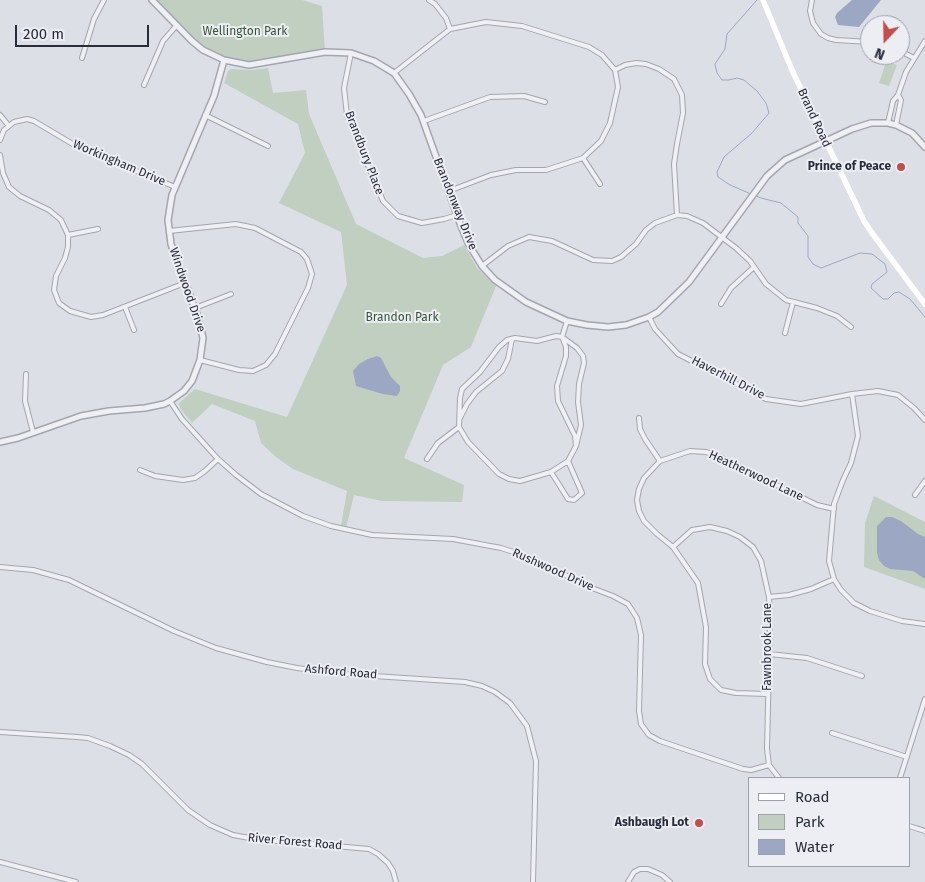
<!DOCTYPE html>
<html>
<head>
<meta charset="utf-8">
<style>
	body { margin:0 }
	#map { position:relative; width:925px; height:882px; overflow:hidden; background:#dddfe6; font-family:"Fira Sans",sans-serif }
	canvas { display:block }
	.legend { position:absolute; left:748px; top:777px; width:162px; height:90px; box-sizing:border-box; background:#eceef4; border:1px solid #9ea0aa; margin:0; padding:6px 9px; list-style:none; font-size:15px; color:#282c3b }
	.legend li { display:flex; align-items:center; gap:10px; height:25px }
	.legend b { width:25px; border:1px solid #9ea0aa }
	.north { position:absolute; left:860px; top:15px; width:50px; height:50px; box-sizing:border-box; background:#eceef4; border:1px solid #9ea0aa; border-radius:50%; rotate:201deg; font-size:14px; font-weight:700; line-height:20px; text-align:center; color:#282c3b }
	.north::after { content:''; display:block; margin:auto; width:18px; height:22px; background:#c14f4c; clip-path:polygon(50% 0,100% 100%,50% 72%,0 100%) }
	.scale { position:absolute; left:15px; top:25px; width:134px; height:22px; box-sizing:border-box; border:2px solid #282c3b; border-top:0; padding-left:6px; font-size:15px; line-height:18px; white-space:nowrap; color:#282c3b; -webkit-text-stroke:4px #eceef4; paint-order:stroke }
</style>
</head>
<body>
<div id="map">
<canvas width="925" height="882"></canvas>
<ul class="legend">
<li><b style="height:6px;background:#fff"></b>Road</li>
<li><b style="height:14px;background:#c0cfbf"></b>Park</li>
<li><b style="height:14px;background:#9ba7c3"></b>Water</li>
</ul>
<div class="north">N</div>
<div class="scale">200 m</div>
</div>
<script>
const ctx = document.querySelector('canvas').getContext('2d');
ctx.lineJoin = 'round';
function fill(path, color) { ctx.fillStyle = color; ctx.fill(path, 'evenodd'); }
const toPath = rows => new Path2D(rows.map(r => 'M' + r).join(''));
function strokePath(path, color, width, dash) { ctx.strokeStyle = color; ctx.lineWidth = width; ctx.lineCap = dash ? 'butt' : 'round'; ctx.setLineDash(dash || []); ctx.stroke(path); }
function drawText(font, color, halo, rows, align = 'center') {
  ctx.font = font + ' "Fira Sans",sans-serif'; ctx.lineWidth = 4; ctx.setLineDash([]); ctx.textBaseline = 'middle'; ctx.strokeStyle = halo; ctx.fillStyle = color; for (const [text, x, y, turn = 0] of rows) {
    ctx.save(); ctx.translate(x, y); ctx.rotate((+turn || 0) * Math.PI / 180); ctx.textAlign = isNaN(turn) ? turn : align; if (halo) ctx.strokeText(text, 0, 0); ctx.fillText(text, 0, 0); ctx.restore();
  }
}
const green = toPath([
	[152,0,302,0,322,6,325,52,249,65,228,61,203,50],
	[886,62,897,65,889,86,879,83],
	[268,68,273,93,306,90,309,114,356,224,423,258,442,256,464,245,477,268,496,286,471,347,443,365,404,458,464,485,462,502,382,501,354,495,346,528,341,526,347,491,293,469,276,457,261,443,255,421,212,404,192,423,180,408,179,403,195,389,287,417,347,285,341,232,279,203,305,153,298,124,224,83,228,71,231,69,252,70],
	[874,496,925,522,925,589,864,567,865,523]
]);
const water = toPath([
	[852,0,881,0,859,27,838,25,835,17,837,13],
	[377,356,381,358,391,377,400,386,400,391,397,396,383,394,356,386,353,371,359,364,368,359],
	[886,517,892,517,901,521,918,534,925,537,925,579,913,571,890,569,884,566,879,560,877,553,877,526]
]);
const stream = toPath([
	[751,194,730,185,718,177,717,172,724,157,752,133,769,113,766,103,757,91,744,80,737,78,729,80,722,80,717,73,715,64,725,49,727,34,757,0],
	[754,195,761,198,781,203,798,217,798,223,808,236,808,257,813,264,821,268,860,253,872,254,885,264,887,272,872,284,871,288,883,299,888,299,894,293,899,292,910,299,925,317]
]);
const minor = toPath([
	[429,0,435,4,446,18,450,29],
	[812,0,810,11,813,23,821,34,828,38,836,40,870,42],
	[900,51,914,58],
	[351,53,344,88,347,115,383,201,398,216,422,223,444,219,457,215],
	[82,58,94,19,104,0],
	[615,70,625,65,636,63,646,64,659,69,674,79,682,95,683,113,677,144,674,164,677,215],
	[394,73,450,29,486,22,522,26,589,47,602,55,615,70,618,87,610,123,601,141,583,158,546,170,516,170,491,175,449,191],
	[144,85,163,41,177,25],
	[0,115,9,126],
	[205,115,268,146],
	[424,121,490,97,524,96,545,102],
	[888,123,893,101,898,95,906,72,925,41],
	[896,125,901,100,898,95],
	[0,140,4,130,14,122,27,119,34,121,76,146,175,187],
	[0,155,3,173,9,187,20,196,49,210,61,220,68,235,68,247,65,258,56,276,54,290,59,303,70,311,91,317,103,315,185,283],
	[583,158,600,184],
	[169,231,236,224,255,228,301,252,307,259,312,274,308,288,275,354,266,365,253,371,239,370,200,360],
	[68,235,98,229],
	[482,266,508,246,529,237,552,241,593,260,612,261,621,257,636,244,646,230,655,223,677,215,687,216,703,223,736,248,750,261,766,284,786,300,817,308,837,316,851,327],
	[721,304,731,288,754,267],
	[125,307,134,330],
	[195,308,231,294],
	[649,317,655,329,678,354,766,399,801,404,852,394,878,391,898,395,914,408,925,420],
	[567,321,562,337,566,347,566,356,557,386,558,401,575,436,576,446,568,461,551,472,520,481,509,479,499,474,468,442,459,427,460,398,462,389,480,372,499,347,507,340,515,338,537,341,556,336,562,337,577,348,583,356,584,363,579,384,578,402,581,425,576,446],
	[785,333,793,302],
	[26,374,25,401,33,432],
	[852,394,858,436,851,463,843,480,834,504,829,561,834,579,841,590,854,603,870,611,902,621,925,624],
	[170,401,182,419,218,459,236,475,261,494,303,516,331,526,372,535,453,539,501,548,526,556,592,588,613,596,628,604,637,618,641,635,639,711,641,724,649,735,660,741,743,769,751,770,769,765],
	[460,418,467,404,476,392,502,371,508,359,512,339],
	[639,418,640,429,645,439,660,461],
	[427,459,438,443,459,427],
	[140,470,155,476,183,480,195,478,205,471,218,459],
	[551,472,568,499,574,500,582,493,568,461],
	[915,495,925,481],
	[673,547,692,530,710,527,727,531,740,537,753,547,761,561,769,597,770,621,767,749,769,765,779,778],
	[0,567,33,570,69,580,174,631,216,648,267,662,297,668,344,674,465,682,482,686,495,692,510,703,527,726,536,761,533,882],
	[769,597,789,595,811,589,834,579],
	[769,654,807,658,862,676],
	[768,694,736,693,721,690,710,679,705,664,706,627,698,583,673,547,657,534,644,521,639,511,637,500,639,489,644,478,660,461,690,451,706,452,720,457,817,505,834,509],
	[0,732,77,737,88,738,110,746,129,755,142,764,188,810,210,825,233,835,255,839,369,849,378,854,388,863,393,871,396,882],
	[832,733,907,757],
	[900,778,925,699],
	[909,826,925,831],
	[0,862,76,882],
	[628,882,634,872,640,869,648,869,662,875,670,882]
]);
const tertiary = toPath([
	[152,0,192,41,203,50,224,60,249,65,325,52,351,53,374,61,394,73,409,94,421,115,461,226,469,245,482,266,495,280,526,302,567,321,587,325,608,327,626,325,649,317,658,312,689,282,767,176,785,160,852,129,871,123,888,123,896,125,912,133,925,147],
	[0,442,18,438,81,416,109,411,145,408,164,404,170,401,184,391,192,381,200,360,203,338,198,317,175,256,171,244,168,220,172,195,214,96,224,60]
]);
const secondary = toPath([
	[763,0,792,70,864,221,872,233,925,304]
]);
const markers = [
	[901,167,5,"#c14f4c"],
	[699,823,5,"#c14f4c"]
];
const parkNames = [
	["Wellington Park",245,32],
	["Brandon Park",402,318]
];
const streetNames = [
	["Brand Road",814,118,65],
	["Brandbury Place",364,153,69],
	["Workingham Drive",119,163,23],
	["Brandonway Drive",455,204,68],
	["Windwood Drive",187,290,71],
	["Haverhill Drive",728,378,27],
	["Heatherwood Lane",756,476,25],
	["Rushwood Drive",553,570,24],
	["Fawnbrook Lane",768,647,-90],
	["Ashford Road",341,672,5],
	["River Forest Road",295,842,5]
];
const poiNames = [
	["Prince of Peace",891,167],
	["Ashbaugh Lot",689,823]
];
fill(green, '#c0cfbf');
fill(water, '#9ba7c3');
strokePath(stream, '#9ba7c3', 1);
strokePath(minor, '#a3a6af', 6);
strokePath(tertiary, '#a3a6af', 8);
strokePath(minor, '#eff0f4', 4);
strokePath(tertiary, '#eff0f4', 5);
strokePath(secondary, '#fff', 5.5);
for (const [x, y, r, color] of markers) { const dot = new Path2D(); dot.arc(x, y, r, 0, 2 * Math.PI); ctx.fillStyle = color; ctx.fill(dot); strokePath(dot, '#eceef4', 2); }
drawText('12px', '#375537', '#eceef4', parkNames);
drawText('12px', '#282c3b', '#eceef4', streetNames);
drawText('bold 12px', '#282c3b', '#eceef4', poiNames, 'right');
</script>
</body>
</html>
